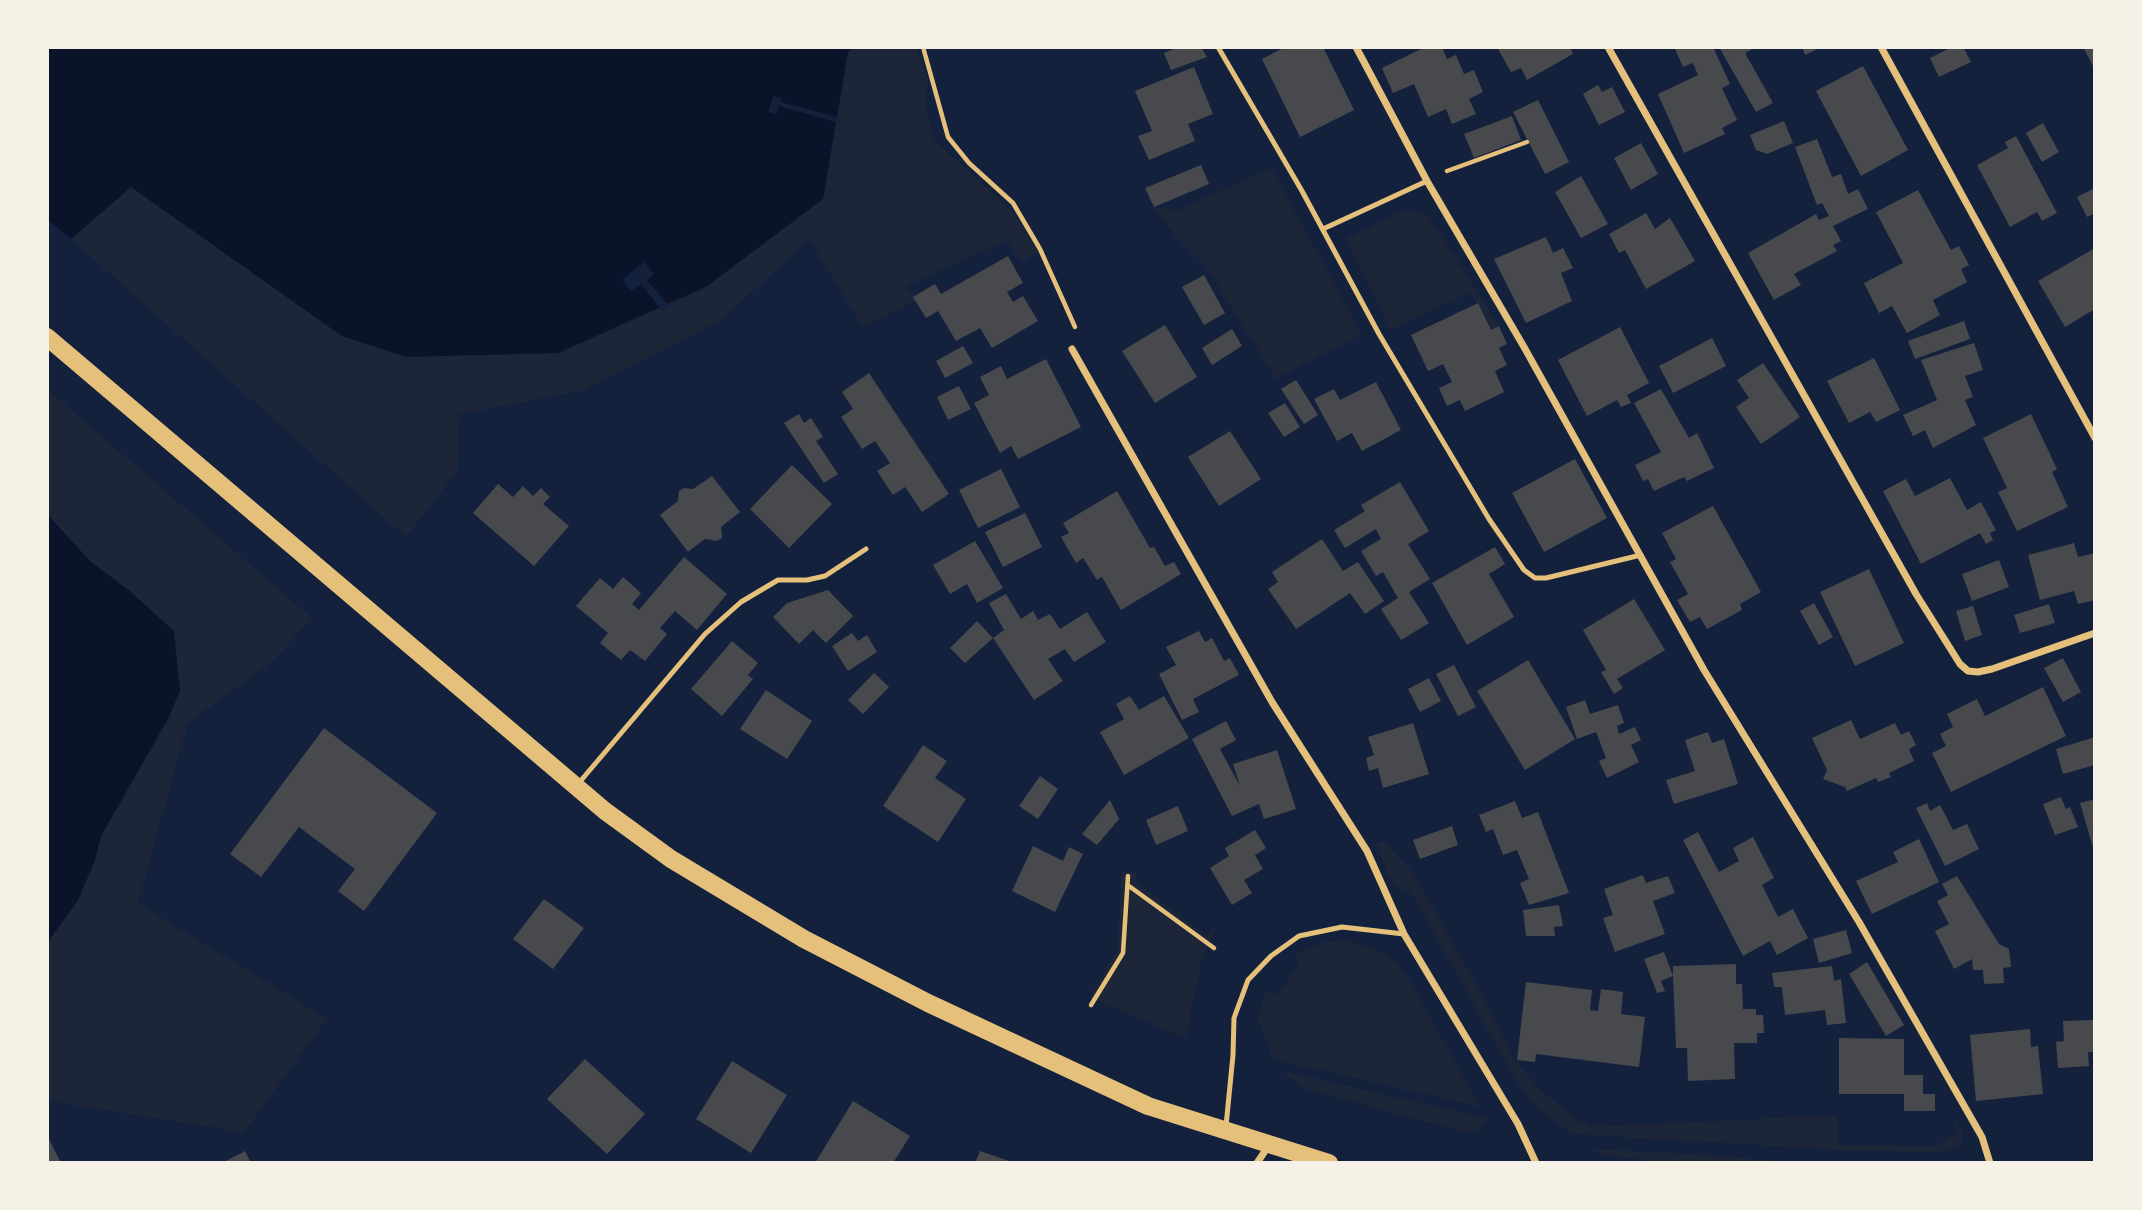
<!DOCTYPE html>
<html>
<head>
<meta charset="utf-8">
<style>
	body { margin:0 }
	#map { position:relative; width:2142px; height:1210px; overflow:hidden; background:#14213d; font-family:Commissioner,sans-serif }
	canvas { display:block }
	.frame { position:absolute; inset:0; border:49px solid #f6f1e7; pointer-events:none }
</style>
</head>
<body>
<div id="map">
<canvas width="2142" height="1210"></canvas>
<div class="frame"></div>
</div>
<script>
const ctx = document.querySelector('canvas').getContext('2d');
ctx.lineJoin = 'round';
function fill(path, color) { ctx.fillStyle = color; ctx.fill(path, 'evenodd'); }
const toPath = rows => new Path2D(rows.map(r => 'M' + r).join(''));
function strokePath(path, color, width, dash) { ctx.strokeStyle = color; ctx.lineWidth = width; ctx.lineCap = dash ? 'butt' : 'round'; ctx.setLineDash(dash || []); ctx.stroke(path); }
const green = toPath([
	[853,47,916,47,928,80,926,105,934,140,1014,213,1038,252,1021,262,1008,240,906,286,916,301,863,327,809,240,720,321,582,391,460,414,457,472,406,537,71,239,131,187,342,336,823,199,848,52],
	[1271,168,1362,334,1276,379,1206,266,1176,237,1154,207,1178,210],
	[1404,209,1429,216,1499,326,1491,330,1471,292,1390,330,1346,239],
	[47,389,312,618,272,662,188,723,138,903,327,1019,244,1132,47,1101,47,943,78,900,95,860,101,836,169,717,131,592,90,561,47,514],
	[1384,841,1414,874,1484,999,1515,1061,1542,1091,1575,1118,1591,1127,1837,1115,1837,1145,1935,1146,1957,1133,1952,1112,1962,1132,1961,1146,1943,1153,1841,1150,1572,1134,1541,1111,1521,1089,1409,888,1400,892,1386,871,1376,843],
	[1122,871,1136,873,1136,882,1206,936,1216,927,1202,959,1186,1037,1179,1036,1090,997,1117,950],
	[1344,940,1374,948,1391,957,1406,974,1480,1107,1273,1059,1258,1019,1265,991,1277,996,1300,962,1293,956,1304,949,1322,943],
	[1284,1071,1484,1118,1486,1123,1478,1130,1464,1132,1306,1089,1288,1077],
	[1592,1149,1693,1154,1800,1163,1673,1163,1601,1155]
]);
const water = toPath([
	[47,47,853,47,848,52,823,199,706,287,558,353,406,357,342,336,131,187,71,239,47,219],
	[47,514,90,561,131,592,174,631,180,691,169,717,101,836,95,860,78,900,47,943]
]);
const pier = toPath([
	[773,96,781,98,781,102,840,118,839,123,779,106,776,114,768,112],
	[644,262,654,274,647,280,670,307,662,311,641,284,631,291,622,280]
]);
const building = toPath([
	[1178,47,1201,47,1207,57,1171,70,1164,53],
	[1285,47,1323,47,1354,110,1300,137,1262,59],
	[1425,47,1442,47,1447,59,1456,55,1464,74,1474,70,1483,92,1469,99,1476,114,1452,124,1446,109,1428,117,1414,84,1393,93,1382,68],
	[1497,47,1570,47,1573,54,1527,80,1521,68,1511,72],
	[1674,47,1713,47,1730,84,1722,88,1737,120,1722,128,1725,134,1684,153,1658,94,1698,75,1693,63,1683,67],
	[1719,47,1756,47,1745,53,1773,103,1756,112],
	[1802,47,1822,47,1805,55],
	[1952,47,1963,47,1971,62,1939,77,1930,58],
	[2083,47,2095,47,2095,70],
	[1863,66,1908,150,1861,176,1816,91],
	[1194,67,1213,114,1188,124,1195,141,1149,160,1138,136,1152,131,1135,91],
	[1598,85,1602,92,1612,87,1625,112,1599,125,1583,94],
	[1538,100,1569,162,1545,174,1513,112],
	[1512,116,1521,140,1474,158,1464,134],
	[1784,121,1793,143,1767,154,1756,150,1750,135],
	[2043,123,2059,152,2042,162,2026,133],
	[2016,136,2057,213,2042,221,2037,212,2010,227,1977,165,2008,148,2005,142],
	[1817,139,1832,177,1841,174,1848,194,1858,189,1868,209,1833,226,1841,241,1833,245,1837,251,1794,274,1801,285,1774,300,1748,253,1816,214,1819,220,1829,216,1822,203,1817,205,1795,147],
	[1641,143,1658,174,1631,190,1614,158],
	[1201,165,1209,184,1154,207,1145,188],
	[1581,176,1608,224,1581,238,1555,192],
	[2095,188,2095,213,2087,217,2077,197],
	[1918,190,1951,250,1959,246,1969,265,1961,269,1967,282,1933,300,1940,315,1907,333,1892,306,1879,313,1864,283,1903,263,1876,212],
	[1646,213,1655,229,1670,218,1695,261,1646,289,1625,250,1619,253,1609,234],
	[1546,237,1553,253,1563,248,1573,268,1561,273,1572,301,1526,323,1494,259],
	[2095,248,2095,309,2065,327,2038,281],
	[1008,256,1023,283,1007,292,1013,302,1023,296,1038,321,992,348,980,328,956,341,938,311,926,318,913,297,935,284,941,294],
	[1204,275,1225,313,1204,325,1182,287],
	[1478,303,1491,330,1499,326,1507,344,1499,348,1507,365,1495,371,1504,392,1465,411,1460,400,1447,406,1439,388,1452,382,1443,364,1428,371,1411,335],
	[1964,321,1970,339,1915,359,1908,341],
	[1165,325,1197,377,1155,403,1122,351],
	[1620,327,1649,383,1627,395,1631,403,1621,407,1617,400,1587,416,1558,360],
	[1232,329,1242,346,1212,365,1202,348],
	[1712,338,1726,366,1673,393,1659,366],
	[1974,343,1983,370,1965,376,1973,397,1965,400,1976,425,1933,448,1925,430,1913,436,1903,415,1937,400,1921,360],
	[963,346,973,363,945,378,936,361],
	[1874,358,1900,410,1876,422,1870,412,1849,423,1827,381],
	[1046,359,1081,427,1018,459,1011,446,1000,453,974,403,989,395,980,377,1001,366,1007,379],
	[1763,363,1800,417,1761,444,1736,407,1749,398,1737,380],
	[869,373,949,494,922,512,905,487,893,495,877,471,890,463,875,441,862,449,841,417,853,409,842,392],
	[1296,380,1318,415,1304,424,1281,389],
	[1376,382,1401,430,1362,451,1352,433,1337,441,1314,399,1334,389,1340,400],
	[959,386,971,409,948,420,937,397],
	[1661,389,1689,438,1697,433,1714,468,1687,481,1684,477,1654,491,1648,479,1643,481,1635,465,1661,452,1634,403],
	[1285,403,1300,427,1284,437,1268,413],
	[799,414,804,423,811,418,823,437,816,441,838,474,824,483,784,423],
	[2031,414,2057,469,2052,472,2068,507,2017,531,1998,492,2007,488,1983,438],
	[1230,431,1261,479,1219,506,1188,457],
	[1575,459,1607,518,1544,552,1512,493],
	[792,465,832,504,789,548,750,509],
	[1001,469,1020,507,978,528,959,490],
	[712,476,740,512,721,527,722,538,717,541,705,539,688,552,660,515,678,501,679,491,684,488,693,489],
	[1950,478,1967,510,1981,502,1996,530,1990,533,1993,540,1986,544,1980,533,1921,564,1883,491,1906,479,1915,496],
	[1400,482,1429,531,1408,544,1430,579,1409,592,1429,623,1401,640,1381,609,1398,598,1383,572,1376,576,1361,551,1381,539,1376,529,1345,548,1334,530,1365,511,1361,505],
	[498,484,513,497,523,486,533,496,541,488,550,497,543,504,569,526,534,566,473,513],
	[1117,491,1150,548,1154,547,1165,566,1174,562,1181,574,1121,610,1102,577,1097,580,1083,558,1076,563,1061,537,1069,533,1063,523],
	[1713,506,1761,592,1740,604,1742,610,1707,629,1700,617,1690,622,1677,600,1688,594,1670,562,1676,559,1662,533],
	[1025,513,1042,547,1003,567,985,532],
	[1322,539,1343,571,1358,562,1384,601,1365,614,1350,593,1296,629,1268,589,1278,582,1272,572],
	[975,541,1003,588,977,603,967,584,950,594,933,565],
	[2074,543,2078,557,2095,553,2095,600,2078,604,2074,591,2040,600,2028,555],
	[1495,547,1505,564,1489,574,1514,617,1467,645,1432,583],
	[684,557,727,594,697,630,675,611,660,628,667,634,645,661,630,650,621,660,600,643,608,633,576,606,600,578,613,589,623,577,641,593,632,604,639,610],
	[1999,560,2009,587,1972,601,1962,574],
	[1869,569,1904,643,1855,666,1820,592],
	[828,590,853,616,826,643,813,630,799,644,773,617,787,603],
	[1006,594,1021,619,1033,611,1038,620,1050,614,1060,629,1087,612,1106,642,1074,662,1065,649,1048,659,1063,681,1034,700,993,638,1004,630,989,603],
	[1634,599,1665,650,1617,679,1623,688,1614,694,1601,672,1606,670,1583,630],
	[1814,603,1833,637,1819,645,1800,611],
	[2049,604,2055,623,2020,633,2014,615],
	[1973,606,1982,635,1965,641,1956,611],
	[977,621,993,638,965,663,950,648],
	[1199,631,1205,642,1212,638,1224,661,1230,658,1239,675,1193,699,1199,712,1182,720,1159,674,1176,665,1166,647],
	[852,633,858,641,867,635,877,652,848,671,832,646],
	[732,641,758,663,748,675,753,679,722,716,691,689],
	[2063,658,2081,692,2063,702,2044,668],
	[1528,660,1575,739,1525,770,1477,691],
	[1454,665,1476,707,1458,716,1436,674],
	[874,673,889,687,863,714,848,700],
	[1429,678,1441,701,1420,712,1408,689],
	[2043,687,2066,736,1951,792,1932,753,1946,746,1940,734,1953,727,1947,714,1977,699,1985,716],
	[766,690,812,721,787,759,740,729],
	[1130,696,1139,710,1164,696,1189,738,1124,775,1100,732,1124,719,1116,704],
	[1585,700,1590,714,1618,705,1624,723,1617,726,1619,734,1635,727,1641,740,1631,745,1639,762,1607,778,1599,761,1606,758,1596,732,1577,739,1566,707],
	[1851,720,1860,739,1895,723,1901,735,1909,731,1916,745,1909,749,1914,761,1889,773,1891,777,1878,782,1876,778,1847,791,1845,787,1823,779,1827,770,1812,738],
	[1226,721,1236,740,1220,749,1240,786,1233,764,1277,750,1296,809,1264,819,1259,804,1232,816,1192,739],
	[1413,723,1429,774,1383,788,1378,768,1369,771,1366,758,1374,755,1368,737],
	[324,728,437,813,364,911,338,891,355,869,299,827,261,877,230,854],
	[1708,732,1712,743,1724,739,1738,784,1674,804,1666,780,1695,771,1685,740],
	[2095,737,2095,765,2063,774,2056,749],
	[923,745,947,761,935,778,966,799,938,842,883,806],
	[1040,776,1058,789,1038,819,1019,806],
	[2061,797,2066,809,2070,807,2078,827,2055,835,2043,804],
	[2095,799,2095,851,2094,851,2080,803],
	[1110,800,1119,819,1097,845,1082,834],
	[1515,801,1522,818,1538,812,1569,893,1529,905,1520,883,1529,879,1517,850,1503,855,1493,829,1486,832,1479,815],
	[1927,803,1930,811,1940,805,1953,830,1967,824,1979,849,1945,866,1916,808],
	[1178,806,1188,831,1156,845,1146,820],
	[1452,826,1458,845,1420,859,1413,840],
	[1255,830,1266,848,1255,855,1263,869,1244,880,1252,893,1232,905,1210,868,1229,856,1225,848],
	[1698,832,1719,872,1739,861,1733,848,1753,837,1774,878,1762,885,1778,917,1793,909,1808,938,1777,955,1770,941,1743,956,1683,840],
	[1919,839,1939,882,1872,914,1856,881,1898,862,1893,852],
	[1033,846,1063,861,1069,847,1083,854,1055,912,1012,891],
	[1643,875,1646,883,1668,876,1675,893,1653,901,1665,934,1615,952,1603,918,1613,915,1604,889],
	[1957,876,1999,944,2009,949,2011,967,2003,968,2004,983,1984,984,1983,970,1973,970,1972,959,1954,969,1935,931,1949,924,1937,901,1948,895,1942,884],
	[544,899,584,928,553,969,513,939],
	[1559,905,1563,926,1554,927,1555,936,1526,936,1523,910],
	[1846,930,1852,953,1819,963,1813,939],
	[1664,952,1673,976,1673,966,1736,964,1736,984,1742,984,1743,1009,1756,1009,1756,1015,1763,1015,1764,1033,1757,1033,1757,1043,1734,1043,1735,1079,1688,1081,1687,1048,1676,1048,1673,976,1661,981,1665,991,1657,993,1644,959],
	[1867,962,1904,1025,1886,1036,1849,974],
	[1832,966,1834,981,1841,979,1846,1023,1827,1025,1825,1010,1785,1015,1782,987,1774,987,1772,973],
	[1526,982,1592,990,1590,1010,1598,1011,1601,989,1623,992,1621,1014,1645,1017,1639,1067,1536,1054,1535,1062,1517,1060],
	[2095,1020,2095,1052,2088,1052,2089,1066,2058,1068,2056,1042,2064,1041,2063,1021],
	[2030,1029,2031,1047,2038,1046,2043,1094,1976,1101,1970,1035],
	[1839,1038,1904,1039,1904,1075,1923,1075,1923,1094,1935,1094,1935,1111,1904,1111,1904,1094,1839,1094],
	[585,1059,645,1114,607,1154,547,1099],
	[732,1061,787,1095,751,1153,696,1119],
	[853,1101,910,1136,893,1163,815,1163],
	[47,1135,61,1163,47,1163],
	[245,1151,251,1163,222,1163],
	[980,1151,1012,1162,1012,1163,975,1163]
]);
const path = toPath([
	[923,47,948,137,969,163,1013,203,1040,249,1075,327],
	[1447,171,1527,142],
	[1129,886,1214,948],
	[1091,1005,1123,953,1128,876]
]);
const service = toPath([
	[1218,47,1302,191,1379,334,1489,519,1524,570,1535,578,1546,578,1641,555],
	[1323,229,1427,181],
	[578,784,705,634,741,602,778,580,807,580,825,576,866,549],
	[1226,1126,1233,1055,1234,1018,1248,980,1271,956,1299,936,1342,927,1404,934]
]);
const minor = toPath([
	[1356,47,1427,181,1524,347,1704,670,1859,922,1982,1137,1990,1163],
	[1608,47,1916,594,1960,664,1968,671,1978,672,1992,669,2095,633],
	[1881,47,2095,438],
	[1072,349,1272,702,1367,851,1404,934,1518,1124,1536,1163],
	[1257,1163,1269,1145]
]);
const primary = toPath([
	[47,337,605,811,671,859,804,939,928,1003,1148,1106,1329,1163]
]);
fill(green, '#1d2539');
fill(water, '#0b132b');
fill(pier, '#14213d');
fill(building, '#48494c');
strokePath(path, '#e5c07b', 4.5);
strokePath(service, '#e5c07b', 5);
strokePath(minor, '#e5c07b', 7);
strokePath(primary, '#e5c07b', 18);
</script>
</body>
</html>
